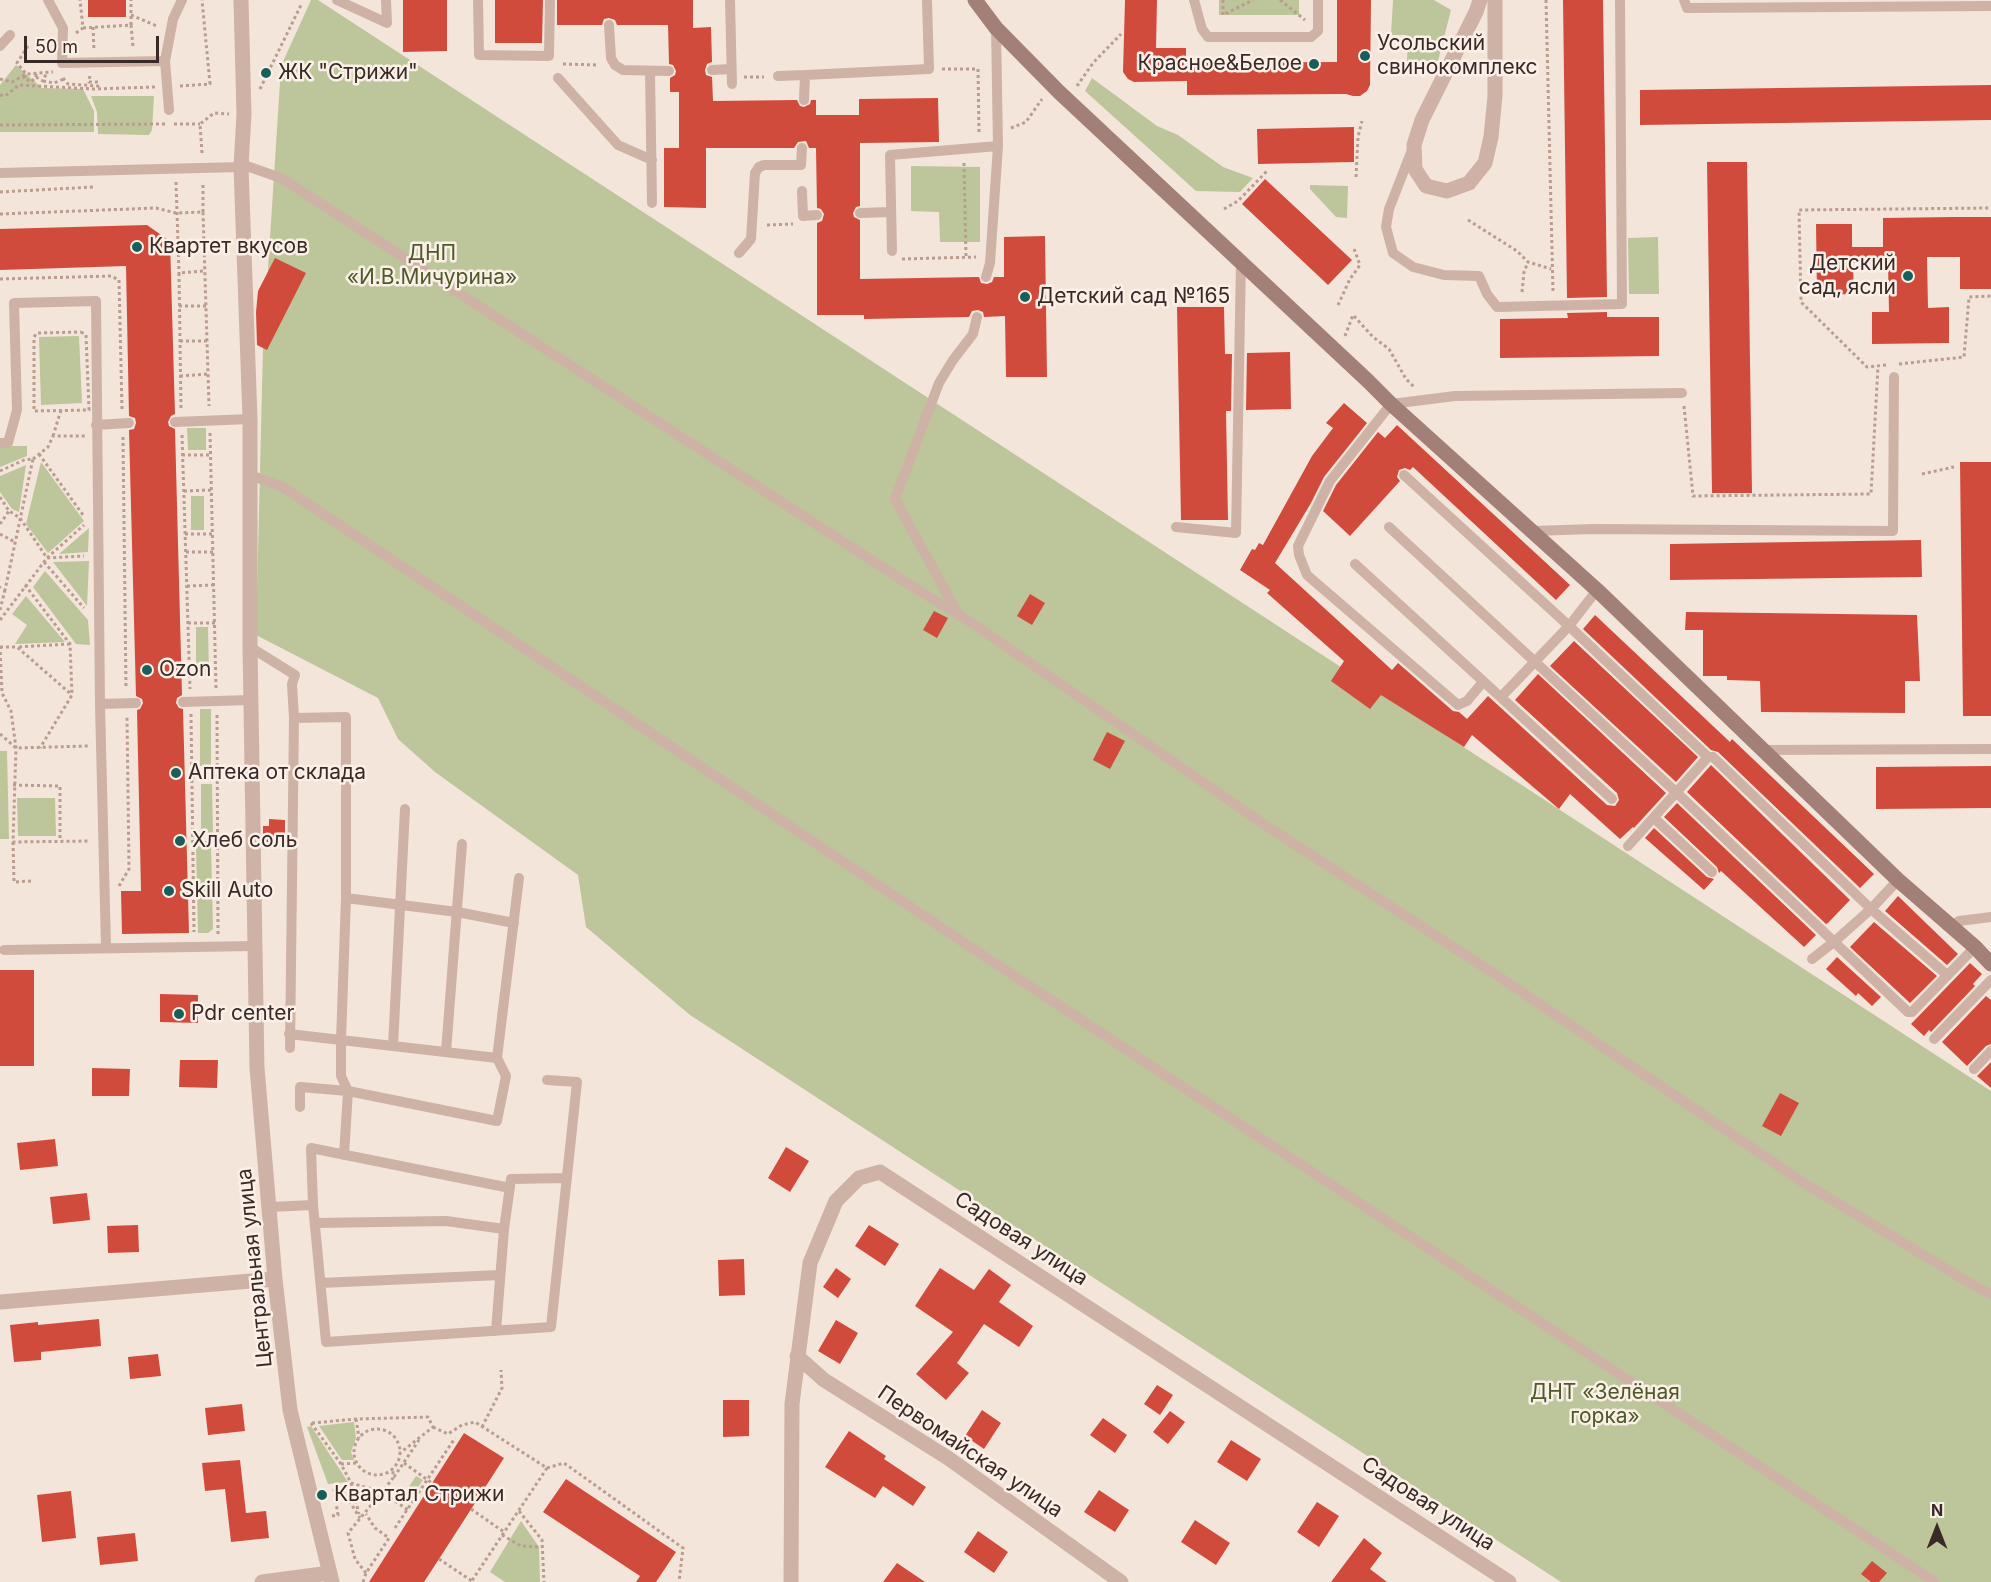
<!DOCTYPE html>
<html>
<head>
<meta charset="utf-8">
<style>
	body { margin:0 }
	#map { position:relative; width:1991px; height:1582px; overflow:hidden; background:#f4e5db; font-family:Inter,sans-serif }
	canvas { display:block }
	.north { position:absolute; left:1907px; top:1498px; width:60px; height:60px; -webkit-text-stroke:4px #fbf0e8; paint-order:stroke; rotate:0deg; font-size:16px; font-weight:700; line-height:24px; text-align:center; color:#392a28 }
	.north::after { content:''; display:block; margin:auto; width:21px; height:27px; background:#392a28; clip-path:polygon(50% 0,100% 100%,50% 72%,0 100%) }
	.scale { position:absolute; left:24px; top:36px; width:135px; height:27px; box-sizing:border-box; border:3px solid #392a28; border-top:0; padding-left:8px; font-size:18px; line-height:21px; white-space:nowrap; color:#392a28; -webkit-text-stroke:4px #fbf0e8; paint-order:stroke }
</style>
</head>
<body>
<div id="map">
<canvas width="1991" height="1582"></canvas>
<div class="north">N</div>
<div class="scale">50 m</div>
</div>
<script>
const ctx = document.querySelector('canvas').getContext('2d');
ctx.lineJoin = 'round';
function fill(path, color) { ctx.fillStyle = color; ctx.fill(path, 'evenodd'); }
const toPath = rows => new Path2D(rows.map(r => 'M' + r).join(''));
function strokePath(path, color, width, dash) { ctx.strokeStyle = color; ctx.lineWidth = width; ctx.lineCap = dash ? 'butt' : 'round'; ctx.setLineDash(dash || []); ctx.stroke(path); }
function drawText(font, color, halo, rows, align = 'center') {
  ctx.font = font + ' Inter,sans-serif'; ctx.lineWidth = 5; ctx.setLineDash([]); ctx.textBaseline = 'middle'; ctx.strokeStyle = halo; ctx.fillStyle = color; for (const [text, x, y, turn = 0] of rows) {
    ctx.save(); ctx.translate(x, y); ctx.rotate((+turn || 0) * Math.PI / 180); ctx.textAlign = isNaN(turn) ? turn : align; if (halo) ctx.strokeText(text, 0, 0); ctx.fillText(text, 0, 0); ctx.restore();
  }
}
const green = toPath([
	[311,0,318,0,1991,1091,1991,1582,1561,1582,690,1015,586,927,578,875,435,772,398,739,378,698,256,635,263,348,281,66],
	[1219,0,1299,0,1299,15,1219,15],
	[1393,0,1434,0,1451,10,1438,61,1407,61,1408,38,1406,35,1391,35],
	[16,65,42,88,83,89,94,111,94,132,0,132,0,85],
	[1092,78,1157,126,1178,135,1223,167,1253,178,1240,192,1196,191,1085,91],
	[91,96,154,96,152,130,149,135,98,134,97,112],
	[911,166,980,167,980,242,940,242,939,212,911,211],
	[1310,185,1348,186,1347,218,1336,217,1310,189],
	[1658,237,1659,294,1629,294,1628,238],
	[79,336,82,403,41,405,39,337],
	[187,428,206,428,206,450,188,450],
	[0,446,27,446,27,456,0,467],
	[41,462,84,521,48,553,26,524],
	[26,465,19,512,12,509,0,492,0,476],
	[191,496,204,496,204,530,191,530],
	[89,528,88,552,59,554],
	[89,561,87,606,53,562],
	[45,571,88,620,90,645,76,644,33,587],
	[26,596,65,642,15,644,27,625,12,614],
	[196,627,208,627,209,673,203,677,196,677],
	[200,709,211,709,211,766,200,766],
	[0,751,7,751,9,839,0,839],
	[201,784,212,784,213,833,201,834],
	[17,798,55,798,56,836,18,836],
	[196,846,211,846,213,929,208,933,198,933],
	[354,1422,356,1438,351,1452,354,1460,342,1460,319,1426],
	[311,1426,348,1482,328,1484,307,1427],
	[416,1476,423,1480,406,1504,400,1500],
	[521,1521,539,1547,540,1582,505,1582,490,1572]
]);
const building = toPath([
	[88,0,126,0,126,17,88,17],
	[403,0,447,0,447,51,403,52],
	[495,0,543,0,542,43,495,43],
	[557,0,693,0,693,28,711,27,712,62,707,64,705,70,706,75,712,77,713,101,797,100,800,106,804,107,810,104,811,100,816,100,816,115,859,115,859,99,938,98,939,142,860,143,860,206,856,207,853,213,854,217,860,220,860,279,979,277,981,283,987,284,992,282,994,277,1004,277,1004,237,1045,236,1047,377,1006,377,1005,316,984,317,983,312,978,310,972,311,969,317,864,319,864,315,817,315,817,223,822,221,824,214,821,209,817,208,816,148,809,148,806,141,798,142,794,148,706,148,706,208,664,207,664,148,679,148,679,92,670,92,670,78,675,75,676,71,673,65,669,64,668,25,617,25,615,20,609,18,604,19,602,25,557,25],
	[1125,0,1157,0,1156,48,1186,48,1186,63,1337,62,1337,0,1371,0,1370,85,1367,91,1360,96,1353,96,1346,94,1187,95,1187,81,1134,82,1128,79,1123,72],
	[1563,0,1603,0,1607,297,1567,298],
	[1991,85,1991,120,1640,125,1640,90],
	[1354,127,1354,162,1258,164,1257,129],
	[1707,162,1747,162,1752,493,1712,493],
	[1265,179,1352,260,1328,285,1242,204],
	[1954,217,1991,217,1991,289,1960,289,1960,257,1927,257,1928,308,1949,307,1949,343,1872,344,1872,312,1889,312,1888,263,1853,263,1854,294,1817,295,1816,224,1852,224,1852,247,1883,247,1883,218],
	[147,225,170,241,175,414,171,416,168,422,169,426,175,429,182,695,177,698,176,703,179,708,183,709,189,933,122,934,121,891,141,891,137,710,140,709,143,703,142,699,136,696,129,430,134,429,136,423,135,418,129,416,126,266,0,270,0,229],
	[275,258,306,273,267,350,257,345,256,312,258,291],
	[1177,307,1224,307,1225,354,1232,354,1231,411,1226,411,1228,520,1181,520],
	[1607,312,1607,317,1659,317,1659,356,1500,358,1500,319,1568,318,1567,313],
	[1290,352,1291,409,1246,410,1247,353],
	[1344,403,1367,423,1324,477,1311,503,1275,563,1392,670,1398,663,1453,711,1459,712,1467,719,1488,696,1607,805,1615,806,1619,800,1617,793,1515,700,1538,674,1666,793,1634,828,1633,827,1620,839,1570,794,1559,809,1472,735,1464,747,1381,695,1370,709,1331,681,1344,661,1267,593,1270,590,1240,570,1252,549,1255,550,1259,543,1263,545,1312,456,1333,428,1326,423],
	[1397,425,1570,585,1556,600,1413,467,1410,470,1405,468,1399,470,1397,477,1400,481,1350,536,1323,511,1336,485,1378,432,1385,438],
	[1960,462,1991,462,1991,716,1963,716],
	[1921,540,1922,577,1670,580,1670,544],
	[1030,594,1045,603,1032,625,1017,616],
	[934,611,948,618,937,638,923,630],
	[1686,612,1917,615,1920,681,1905,681,1905,713,1761,712,1760,681,1727,680,1727,676,1703,676,1703,630,1685,630],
	[1595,615,1730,742,1732,739,1874,874,1860,888,1718,752,1711,750,1583,629],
	[1574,641,1698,757,1676,782,1550,666],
	[1107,732,1125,741,1110,769,1093,760],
	[1711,765,1850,900,1828,923,1826,924,1687,792],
	[1991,766,1991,808,1876,809,1876,767],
	[1677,803,1816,935,1804,947,1721,871,1719,873,1717,867,1664,817],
	[269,819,285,820,285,843,263,842,263,826,269,826],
	[1654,828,1707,877,1714,879,1704,890,1645,838],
	[1898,896,1958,954,1947,965,1885,911],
	[1874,922,1937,976,1910,1003,1850,947],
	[1837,957,1881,997,1872,1006,1858,993,1856,996,1826,969],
	[1970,963,1982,974,1973,984,1975,986,1931,1032,1929,1030,1924,1036,1911,1024],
	[0,970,34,970,34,1066,0,1066],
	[160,994,198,995,198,1023,160,1022],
	[1986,996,1991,1000,1991,1044,1986,1046,1967,1066,1942,1042],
	[180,1060,218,1060,217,1088,179,1087],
	[1991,1062,1991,1088,1977,1076],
	[92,1068,130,1069,129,1096,92,1096],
	[1780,1093,1799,1103,1781,1136,1762,1126],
	[55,1139,58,1166,20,1170,17,1143],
	[786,1147,809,1161,790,1192,768,1178],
	[87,1193,90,1220,53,1224,50,1197],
	[138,1225,139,1252,108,1253,107,1226],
	[869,1225,899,1244,885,1266,855,1246],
	[744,1259,745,1295,719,1296,718,1260],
	[836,1268,851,1279,838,1298,823,1287],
	[940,1268,974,1290,989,1269,1011,1285,999,1302,1033,1326,1019,1347,984,1324,957,1363,969,1373,946,1400,916,1374,953,1332,915,1306],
	[99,1319,101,1346,41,1352,41,1360,14,1362,10,1325,38,1322,38,1325],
	[836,1320,858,1333,840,1364,818,1351],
	[158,1354,161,1376,130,1379,128,1357],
	[1157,1385,1173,1395,1160,1415,1144,1404],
	[723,1400,749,1400,749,1436,723,1437],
	[242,1404,245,1431,208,1435,205,1408],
	[982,1410,1001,1423,984,1449,965,1436],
	[1170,1411,1185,1422,1168,1444,1153,1432],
	[1103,1418,1127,1435,1115,1453,1090,1435],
	[849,1431,886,1456,884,1459,926,1487,913,1506,883,1486,875,1498,825,1467],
	[464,1433,504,1458,439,1559,424,1582,369,1582],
	[1231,1440,1261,1459,1247,1481,1217,1462],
	[240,1460,246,1513,266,1511,269,1538,231,1542,225,1489,205,1491,202,1463],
	[566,1479,676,1552,656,1582,636,1582,640,1576,543,1512],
	[1099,1490,1129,1510,1115,1532,1084,1512],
	[71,1491,76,1538,42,1542,37,1495],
	[1317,1502,1339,1516,1319,1547,1297,1532],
	[1195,1520,1230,1543,1216,1565,1181,1542],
	[978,1531,1008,1552,994,1573,964,1552],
	[135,1533,138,1561,100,1565,97,1537],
	[1364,1538,1382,1553,1370,1569,1387,1582,1331,1582],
	[1872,1561,1887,1573,1879,1582,1871,1582,1861,1574],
	[897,1563,925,1582,883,1582]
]);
const path = toPath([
	[1223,0,1223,15,1253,0],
	[1280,0,1305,20],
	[1546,0,1553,292],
	[131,15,157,26],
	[131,25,133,47],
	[93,27,94,50],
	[83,28,131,25,131,0],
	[76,33,83,28,80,0],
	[28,46,17,63,26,74,24,78,31,82,36,77,36,73],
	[563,64,598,65],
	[942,69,977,69],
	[978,69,979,133],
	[36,77,43,81,47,72],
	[744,77,764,77],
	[63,78,68,84,98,86,98,82,89,82,90,75],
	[0,79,12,82,26,74,53,72],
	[43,81,54,83,64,79],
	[180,86,210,84,202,0],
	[1077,86,1093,63,1121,34],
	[260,89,301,5],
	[0,95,5,96,19,85,93,89,155,87],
	[174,124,200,124],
	[0,125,165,124],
	[1011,128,1026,122,1042,99],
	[202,153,200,124,214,113,229,114],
	[964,163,966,257],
	[1356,177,1358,137,1362,121],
	[176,182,179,273],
	[0,192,93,187],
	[1224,209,1238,201,1267,171],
	[203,212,203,182],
	[0,214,156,208,176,213,203,212,209,406],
	[1468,220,1517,251,1528,262,1551,269],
	[767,225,793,224],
	[902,259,976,257],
	[0,279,111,276,119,280,122,410],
	[1522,292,1524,272,1528,262],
	[1338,305,1350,279,1360,265,1353,246],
	[179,306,206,306],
	[81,332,86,335,89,410,34,411,34,337,37,333,81,332],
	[1345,336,1353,315,1373,337,1389,349,1406,379,1415,388],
	[180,341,207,341],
	[1899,364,1964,357,1969,297,1991,296],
	[1886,365,1867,367,1801,302,1799,210,1991,208],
	[180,376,208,374],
	[1684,406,1693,496,1871,494,1878,366],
	[181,408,179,273,204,271],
	[210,433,216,688],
	[182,435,190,689],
	[53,436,61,410],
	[123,437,126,689],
	[39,454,83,515],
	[182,455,210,455],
	[33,459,48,447,53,436,85,436],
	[0,471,24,460,33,459,5,590,0,587],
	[1922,474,1954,467],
	[184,491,212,490],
	[0,497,9,511,20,518,47,558,84,525],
	[0,524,9,511],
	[0,534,15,542],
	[185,534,213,534],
	[186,552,213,552],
	[44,562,84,608],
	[25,585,70,644,72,695,40,748],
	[187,586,214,585],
	[0,610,5,590],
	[0,620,47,558,84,556],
	[188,623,215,623],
	[70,644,17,647,72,695],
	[0,646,2,693,11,711,16,748,13,842,89,841],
	[0,647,17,647],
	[191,714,194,932],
	[217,715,218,934],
	[0,734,16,748,89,746],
	[192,776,218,776],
	[13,785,60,786,60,841],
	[13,842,14,882,31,881],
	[193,843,218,842],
	[119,886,129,869,127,716],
	[356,1419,359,1438],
	[311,1423,341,1464,351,1483,382,1492,393,1478,393,1469],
	[312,1423,356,1419,428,1417,433,1427,400,1453],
	[433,1427,448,1434,462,1425,475,1422,547,1468,471,1582],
	[482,1427,502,1388,501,1370],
	'354 1452a23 23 0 1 1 46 0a23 23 0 1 1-46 0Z',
	[404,1463,432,1483],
	[341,1464,357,1463],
	[547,1468,564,1463,683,1548,679,1582],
	[394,1477,419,1440],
	[351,1483,359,1514],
	[471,1509,504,1532],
	[519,1511,542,1540,544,1582],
	[332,1516,338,1515,334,1490,341,1488,360,1518],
	[395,1528,455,1438],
	[502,1535,521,1546,542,1547],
	[439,1559,472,1581],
	[366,1573,355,1559,348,1533,382,1492,408,1510],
	[363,1582,366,1573,389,1538,375,1528,366,1514]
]);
const lane = toPath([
	[48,0,63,28,62,63,165,61,173,19,182,0],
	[337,0,387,23,386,0],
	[478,0,479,55,549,56,550,0],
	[730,0,732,84],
	[1194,0,1202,29,1208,37,1311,37,1318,31,1318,0],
	[1684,0,1687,8,1991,6],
	[609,25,611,58,615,65,623,70,669,71],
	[0,46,10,35],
	[165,61,169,110],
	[712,70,731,69],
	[650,71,652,203],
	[778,76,805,75],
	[558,78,618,145,652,160],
	[804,100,805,75,929,69,927,0],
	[1412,150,1389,209,1386,227,1393,253,1413,267,1444,275,1479,276,1487,294,1497,307,1622,304,1620,0],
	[241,164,281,178,899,578,972,623,1262,823,1507,982,1804,1183,1978,1288,1991,1294],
	[0,173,241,167],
	[802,191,803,216,817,215],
	[860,213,891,212],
	[892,251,890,155,998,146],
	[739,253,751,239,755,173,759,167,764,165,801,165,802,148],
	[986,277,990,263,998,146,996,28],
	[175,422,250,419],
	[96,425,129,423],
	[0,443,8,443,17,410,14,303,96,301,100,705,106,947],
	[250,475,283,487,981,954,1935,1582],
	[1404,475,1569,626,1708,757,1713,757,1871,909,1947,975],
	[1176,527,1236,533,1241,261],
	[1389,527,1677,793,1908,1012,1912,1012,1975,947],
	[1532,531,1594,529,1893,531,1894,377],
	[1355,564,1612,799],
	[958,614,895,499,939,383,953,360,973,334,977,317],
	[250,647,295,675,292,684,294,718,290,1048],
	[1483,682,1467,701,1458,705,1307,575,1299,555,1298,546,1330,481,1391,404,1455,396,1682,393],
	[1501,697,1569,626,1597,590],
	[183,702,251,700],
	[100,704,136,703],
	[294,718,346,717,346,898,341,1040,341,1076,348,1091,344,1155],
	[1762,750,1991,749],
	[1654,818,1712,872],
	[1628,846,1708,757],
	[346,898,457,912,514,923],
	[1951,926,1959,921,1991,917],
	[4,950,255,946],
	[1812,959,1835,941,1871,909,1898,880],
	[289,1034,497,1058],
	[1934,1039,1991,980],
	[393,1046,405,809],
	[446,1052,462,844],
	[1974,1069,1991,1051],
	[300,1107,300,1087,348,1091,497,1121,506,1076,497,1058,519,878],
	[313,1205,311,1148,510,1188],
	[270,1207,313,1205,326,1342,551,1327,577,1082,547,1080],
	[315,1223,446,1221,504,1229,496,1331],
	[504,1229,511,1179,567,1178],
	[321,1283,500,1275]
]);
const street = toPath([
	[241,0,244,114,241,167,250,419,250,647,257,1068,275,1279,290,1410,332,1582],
	[1480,0,1476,12,1422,120,1414,145,1415,169,1426,186,1447,191,1469,183,1485,163,1491,137,1495,96,1495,0],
	[0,1302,275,1279],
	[797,1356,824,1380,948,1458,1121,1582],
	[262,1582,330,1573],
	[791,1582,792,1404,810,1263,836,1201,859,1178,880,1172,1509,1582]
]);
const secondary = toPath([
	[975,0,996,28,1059,92,1368,381,1391,404,1597,590,1898,880,1975,947,1991,964]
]);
const markers = [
	[1365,56,6,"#195f59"],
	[1314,64,6,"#195f59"],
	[266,73,6,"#195f59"],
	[137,247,6,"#195f59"],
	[1908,276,6,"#195f59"],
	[1025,297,6,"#195f59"],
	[147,670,6,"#195f59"],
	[176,773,6,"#195f59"],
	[180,841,6,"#195f59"],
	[169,891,6,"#195f59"],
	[179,1014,6,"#195f59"],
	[322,1495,6,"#195f59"]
];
const poiNames = [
	["Усольский",1377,44],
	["свинокомплекс",1377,68],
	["Красное&Белое",1302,64,"right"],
	["ЖК \"Стрижи\"",278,73],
	["Квартет вкусов",149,247],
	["Детский",1896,264,"right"],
	["сад, ясли",1896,288,"right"],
	["Детский сад №165",1037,297],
	["Ozon",159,670],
	["Аптека от склада",188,773],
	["Хлеб соль",192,841],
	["Skill Auto",181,891],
	["Pdr center",191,1014],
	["Квартал Стрижи",334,1495]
];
const parkNames = [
	["ДНП",432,254],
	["«И.В.Мичурина»",432,278],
	["ДНТ «Зелёная",1605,1393],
	["горка»",1605,1417]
];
const streetNames = [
	["Садовая улица",1021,1239,33],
	["Центральная улица",255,1268,-96],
	["Первомайская улица",970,1452,34],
	["Садовая улица",1428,1504,33]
];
fill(green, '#bdc59a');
fill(building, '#d14b3c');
strokePath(path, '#ba9c90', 3, [3, 3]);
strokePath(lane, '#ceb2a6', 10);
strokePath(street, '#ceb2a6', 15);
strokePath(secondary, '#a28077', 15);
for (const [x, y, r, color] of markers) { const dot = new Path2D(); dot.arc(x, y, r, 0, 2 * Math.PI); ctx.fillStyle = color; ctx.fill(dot); strokePath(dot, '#fbf0e8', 2); }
drawText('21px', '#392a28', '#fbf0e8', poiNames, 'left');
drawText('21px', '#4f5a29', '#fbf0e8', parkNames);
drawText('21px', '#392a28', '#fbf0e8', streetNames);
</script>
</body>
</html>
